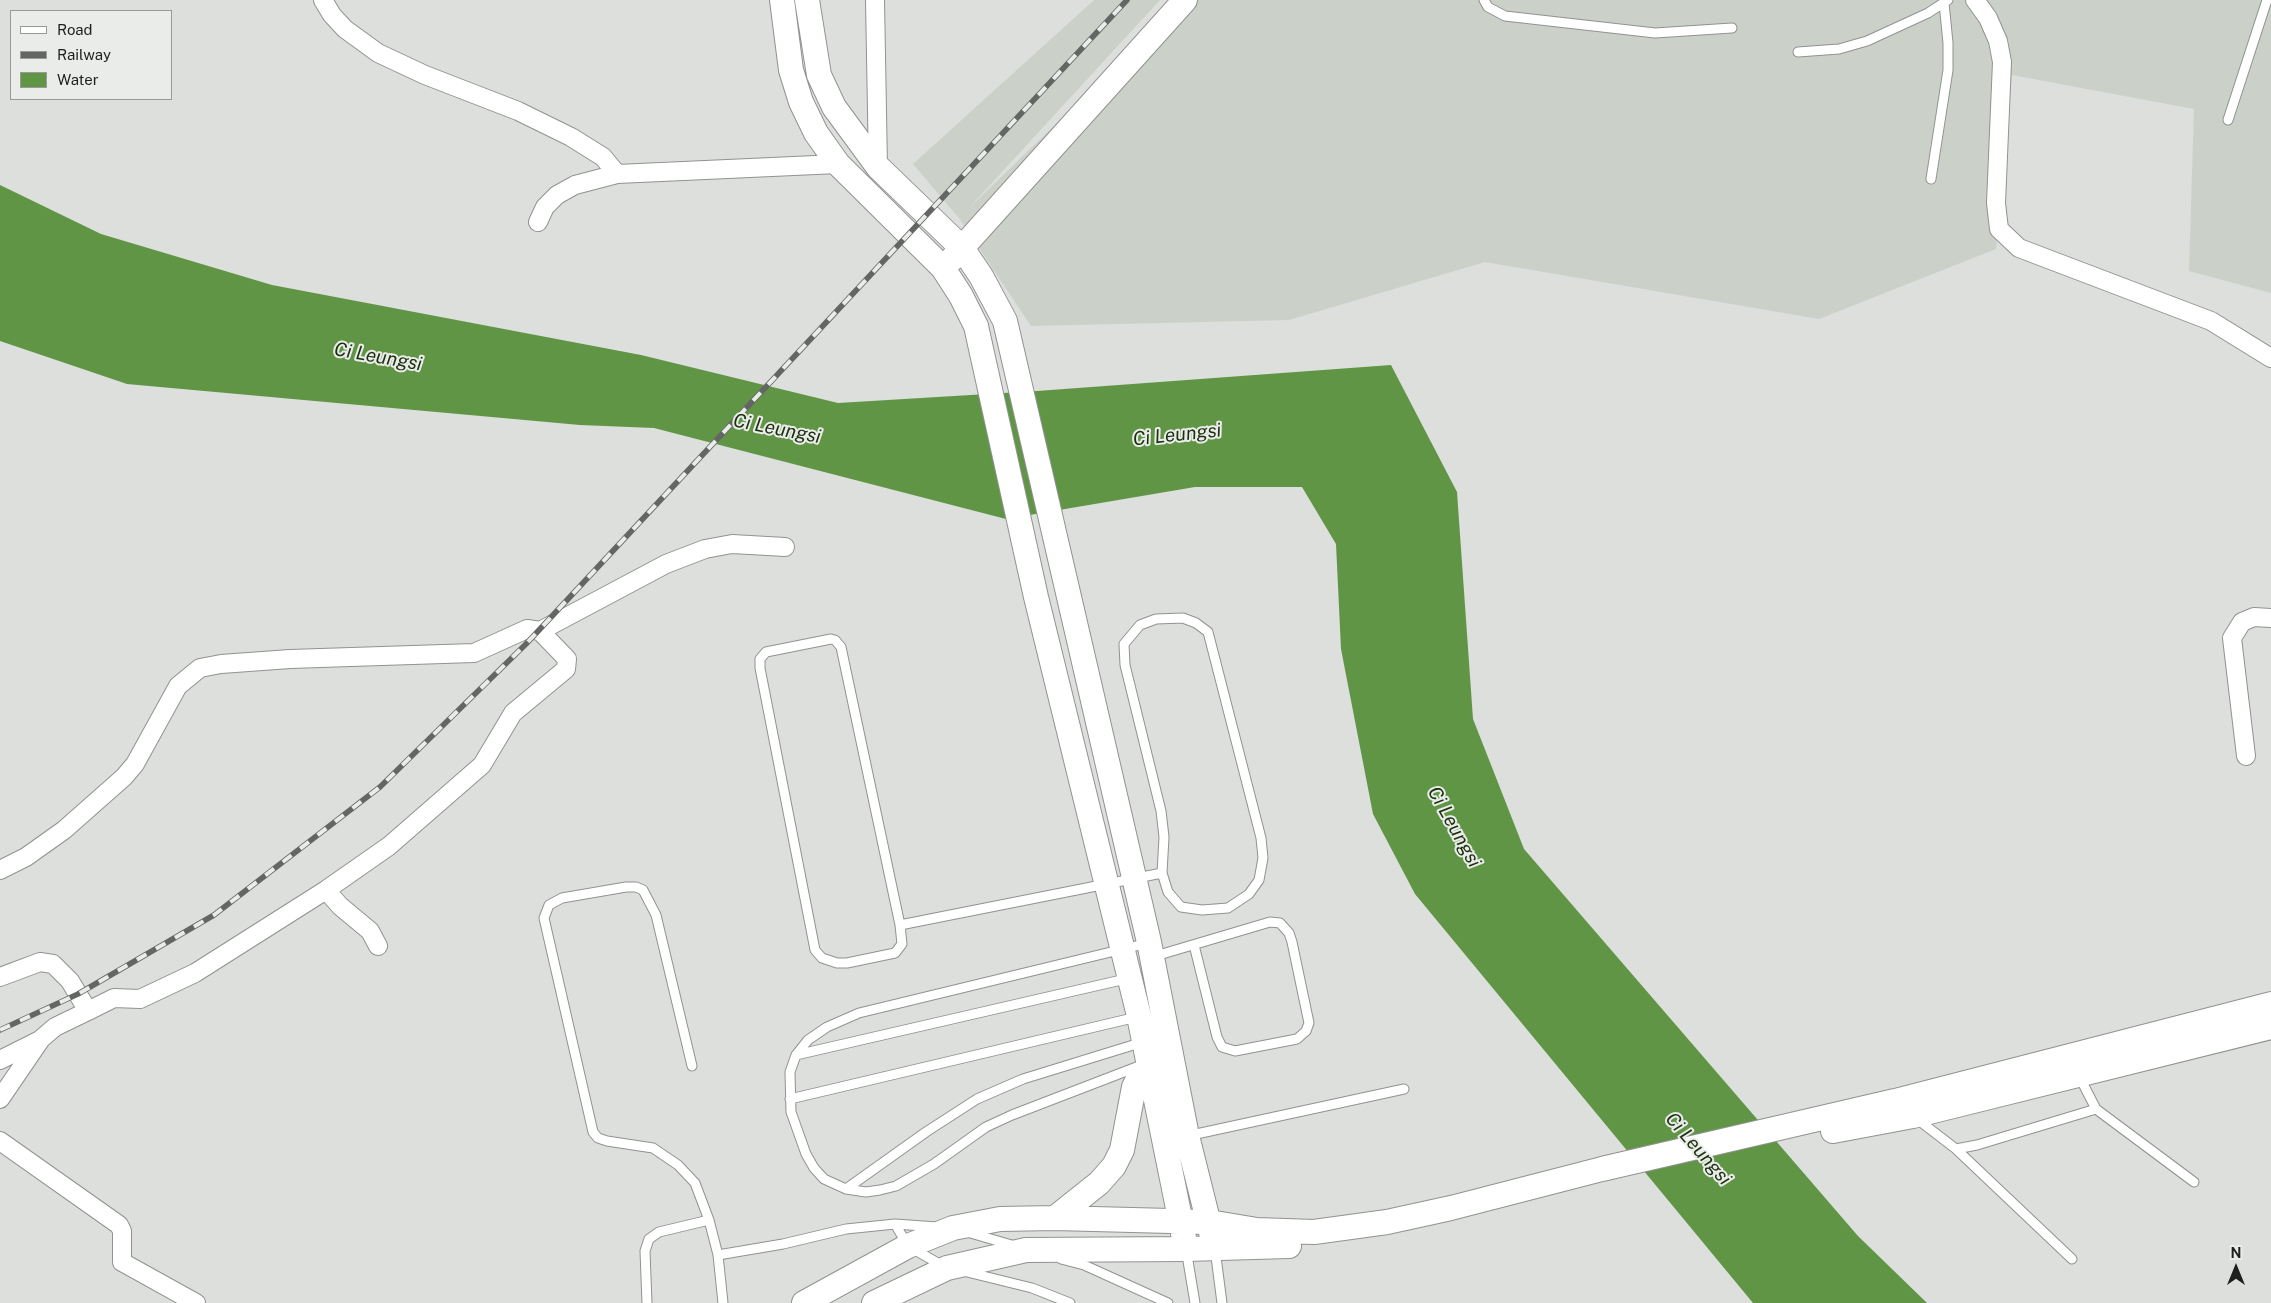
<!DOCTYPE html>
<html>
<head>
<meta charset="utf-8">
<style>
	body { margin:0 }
	#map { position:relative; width:2271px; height:1303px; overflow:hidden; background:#dcdfdb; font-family:"Public Sans",sans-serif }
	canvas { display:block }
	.legend { position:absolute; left:10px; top:10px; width:162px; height:90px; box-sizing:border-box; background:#eaece9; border:1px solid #989a98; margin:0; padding:6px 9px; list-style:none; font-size:15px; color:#1e1f1e }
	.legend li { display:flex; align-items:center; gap:10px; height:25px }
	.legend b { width:25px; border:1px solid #989a98 }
	.north { position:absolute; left:2211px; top:1243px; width:50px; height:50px; -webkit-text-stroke:4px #eaece9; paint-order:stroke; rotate:0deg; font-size:14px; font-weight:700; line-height:20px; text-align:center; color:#1e1f1e }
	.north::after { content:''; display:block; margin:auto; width:18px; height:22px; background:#1e1f1e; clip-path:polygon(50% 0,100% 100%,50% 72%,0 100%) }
</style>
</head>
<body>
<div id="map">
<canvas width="2271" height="1303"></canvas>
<ul class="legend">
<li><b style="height:6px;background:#fff"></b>Road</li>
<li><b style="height:6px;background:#646664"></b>Railway</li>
<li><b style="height:14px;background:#609546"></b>Water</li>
</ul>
<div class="north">N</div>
</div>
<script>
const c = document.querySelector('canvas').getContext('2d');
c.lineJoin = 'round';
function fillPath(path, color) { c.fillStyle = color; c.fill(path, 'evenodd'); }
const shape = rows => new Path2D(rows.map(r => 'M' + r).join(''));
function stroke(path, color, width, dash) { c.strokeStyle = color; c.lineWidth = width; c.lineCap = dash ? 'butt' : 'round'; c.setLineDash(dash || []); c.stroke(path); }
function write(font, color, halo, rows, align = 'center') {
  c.font = font + ' "Public Sans",sans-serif'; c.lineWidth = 4; c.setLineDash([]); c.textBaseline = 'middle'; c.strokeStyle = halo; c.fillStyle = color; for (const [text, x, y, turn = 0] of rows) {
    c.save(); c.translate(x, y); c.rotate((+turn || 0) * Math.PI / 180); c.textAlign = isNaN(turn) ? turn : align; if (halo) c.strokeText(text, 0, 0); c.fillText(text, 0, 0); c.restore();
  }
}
fillPath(shape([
	[1094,0,1160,0,968,209,1184,0,2271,0,2271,293,2189,271,2194,109,2012,75,1996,249,1819,319,1485,262,1289,320,1031,326,959,218,913,164]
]), '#cbd1c9');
fillPath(shape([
	[0,185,101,234,272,285,641,355,838,403,1037,391,1391,365,1457,492,1473,719,1524,849,1858,1236,1927,1303,1753,1303,1415,894,1373,814,1341,649,1336,544,1302,487,1195,487,1006,519,654,428,580,425,127,384,0,341]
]), '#609546');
const lane = shape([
	[1484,0,1488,7,1505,16,1655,33,1732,28],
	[1798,52,1839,49,1867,41,1928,13,1948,0],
	[2228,120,2267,0],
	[1931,179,1948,70,1948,43,1944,3],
	[1183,618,1196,623,1208,632,1261,838,1263,858,1259,880,1249,894,1228,908,1202,910,1181,907,1168,892,1162,873,1164,837,1161,811,1125,665,1124,644,1140,625,1156,619,1183,618],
	[900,925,902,944,895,953,847,963,837,963,822,958,815,950,760,668,760,659,766,652,831,639,835,640,841,647,900,925,1162,873],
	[1152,957,1270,922,1280,923,1289,933,1292,942,1309,1023,1306,1031,1297,1039,1235,1051,1222,1047,1217,1037,1194,945],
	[796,1055,1130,978],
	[1142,1065,1012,1115,986,1127,934,1164,896,1186,880,1190,866,1192,846,1189,824,1179,814,1168,806,1154,791,1112,790,1072,796,1055,808,1040,827,1027,859,1013,1148,943],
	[692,1066,656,915,643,890,636,887,626,887,562,898,549,905,544,918,593,1132,598,1138,607,1141,653,1148,678,1165,695,1183,709,1220,718,1255,723,1303],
	[790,1099,1137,1017],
	[2096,1109,2194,1182],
	[1917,1119,1956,1149,1977,1145,2096,1109,2079,1076],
	[1187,1136,1404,1089],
	[1956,1149,2072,1259],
	[846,1189,926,1132,977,1099,1023,1079,1143,1042],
	[895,1224,908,1246,943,1266],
	[967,1232,1015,1246],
	[1186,1249,1195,1303],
	[1215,1249,1222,1303],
	[718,1255,783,1244,846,1229,895,1224,937,1227],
	[1061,1259,1084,1265,1168,1303],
	[963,1271,1032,1288,1070,1303],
	[647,1303,645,1251,649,1239,659,1232,709,1220]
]);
const street = shape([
	[323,0,332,15,345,29,378,53,425,75,518,111,571,137,603,157,617,174],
	[875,0,878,167],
	[1975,0,1988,18,1998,41,2002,62,1996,203,1999,229,2019,248,2211,321,2271,358],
	[538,222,545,207,557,195,575,185,617,174,838,164],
	[2246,756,2232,638,2242,622,2254,617,2271,618],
	[0,870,26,857,64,830,124,777,135,764,178,686,200,668,221,664,290,659,474,653,527,629,540,631],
	[326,890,340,906,370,931,378,946],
	[0,977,40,962,53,964,70,981,88,1011,55,1027,41,1039,0,1099],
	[88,1011,114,998,140,999,195,973,326,890,389,846,482,765,513,713,566,669,567,659,540,631,666,564,705,549,732,544,785,547],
	[0,1060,40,1040],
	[0,1141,119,1225,122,1231,122,1262,196,1303]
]);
const secondary = shape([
	[782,0,791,70,801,102,816,133,838,164,943,268,961,296,976,326,1036,597,1139,1016,1184,1238],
	[807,0,819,75,834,107,878,167,962,248,981,276,1005,321,1149,942,1187,1136,1212,1236],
	[952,259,1185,0],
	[1833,1131,1913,1116,2271,1027],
	[1055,1218,1099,1183,1114,1166,1122,1150,1134,1087,1137,1081,1149,1067],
	[804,1303,908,1246,953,1228,1000,1219,1055,1218,1209,1222,1257,1230,1314,1232,1387,1222,1451,1208,1602,1169,1895,1101,2271,1004],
	[874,1303,947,1268,1026,1250,1186,1249,1289,1246]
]);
stroke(lane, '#90938f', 11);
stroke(street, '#90938f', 20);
stroke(secondary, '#90938f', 26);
stroke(lane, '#fff', 9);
stroke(street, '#fff', 18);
stroke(secondary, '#fff', 24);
const rail = shape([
	[0,1030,78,994,214,915,380,787,526,644,1127,0]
]);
stroke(rail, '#646664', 5.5);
stroke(rail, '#eaece9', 4, [11]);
write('italic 19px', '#1a300e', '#eaece9', [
	["Ci Leungsi",378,357,10],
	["Ci Leungsi",777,429,11],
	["Ci Leungsi",1177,435,-6],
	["Ci Leungsi",1454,827,61],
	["Ci Leungsi",1698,1149,49]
]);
</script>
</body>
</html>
